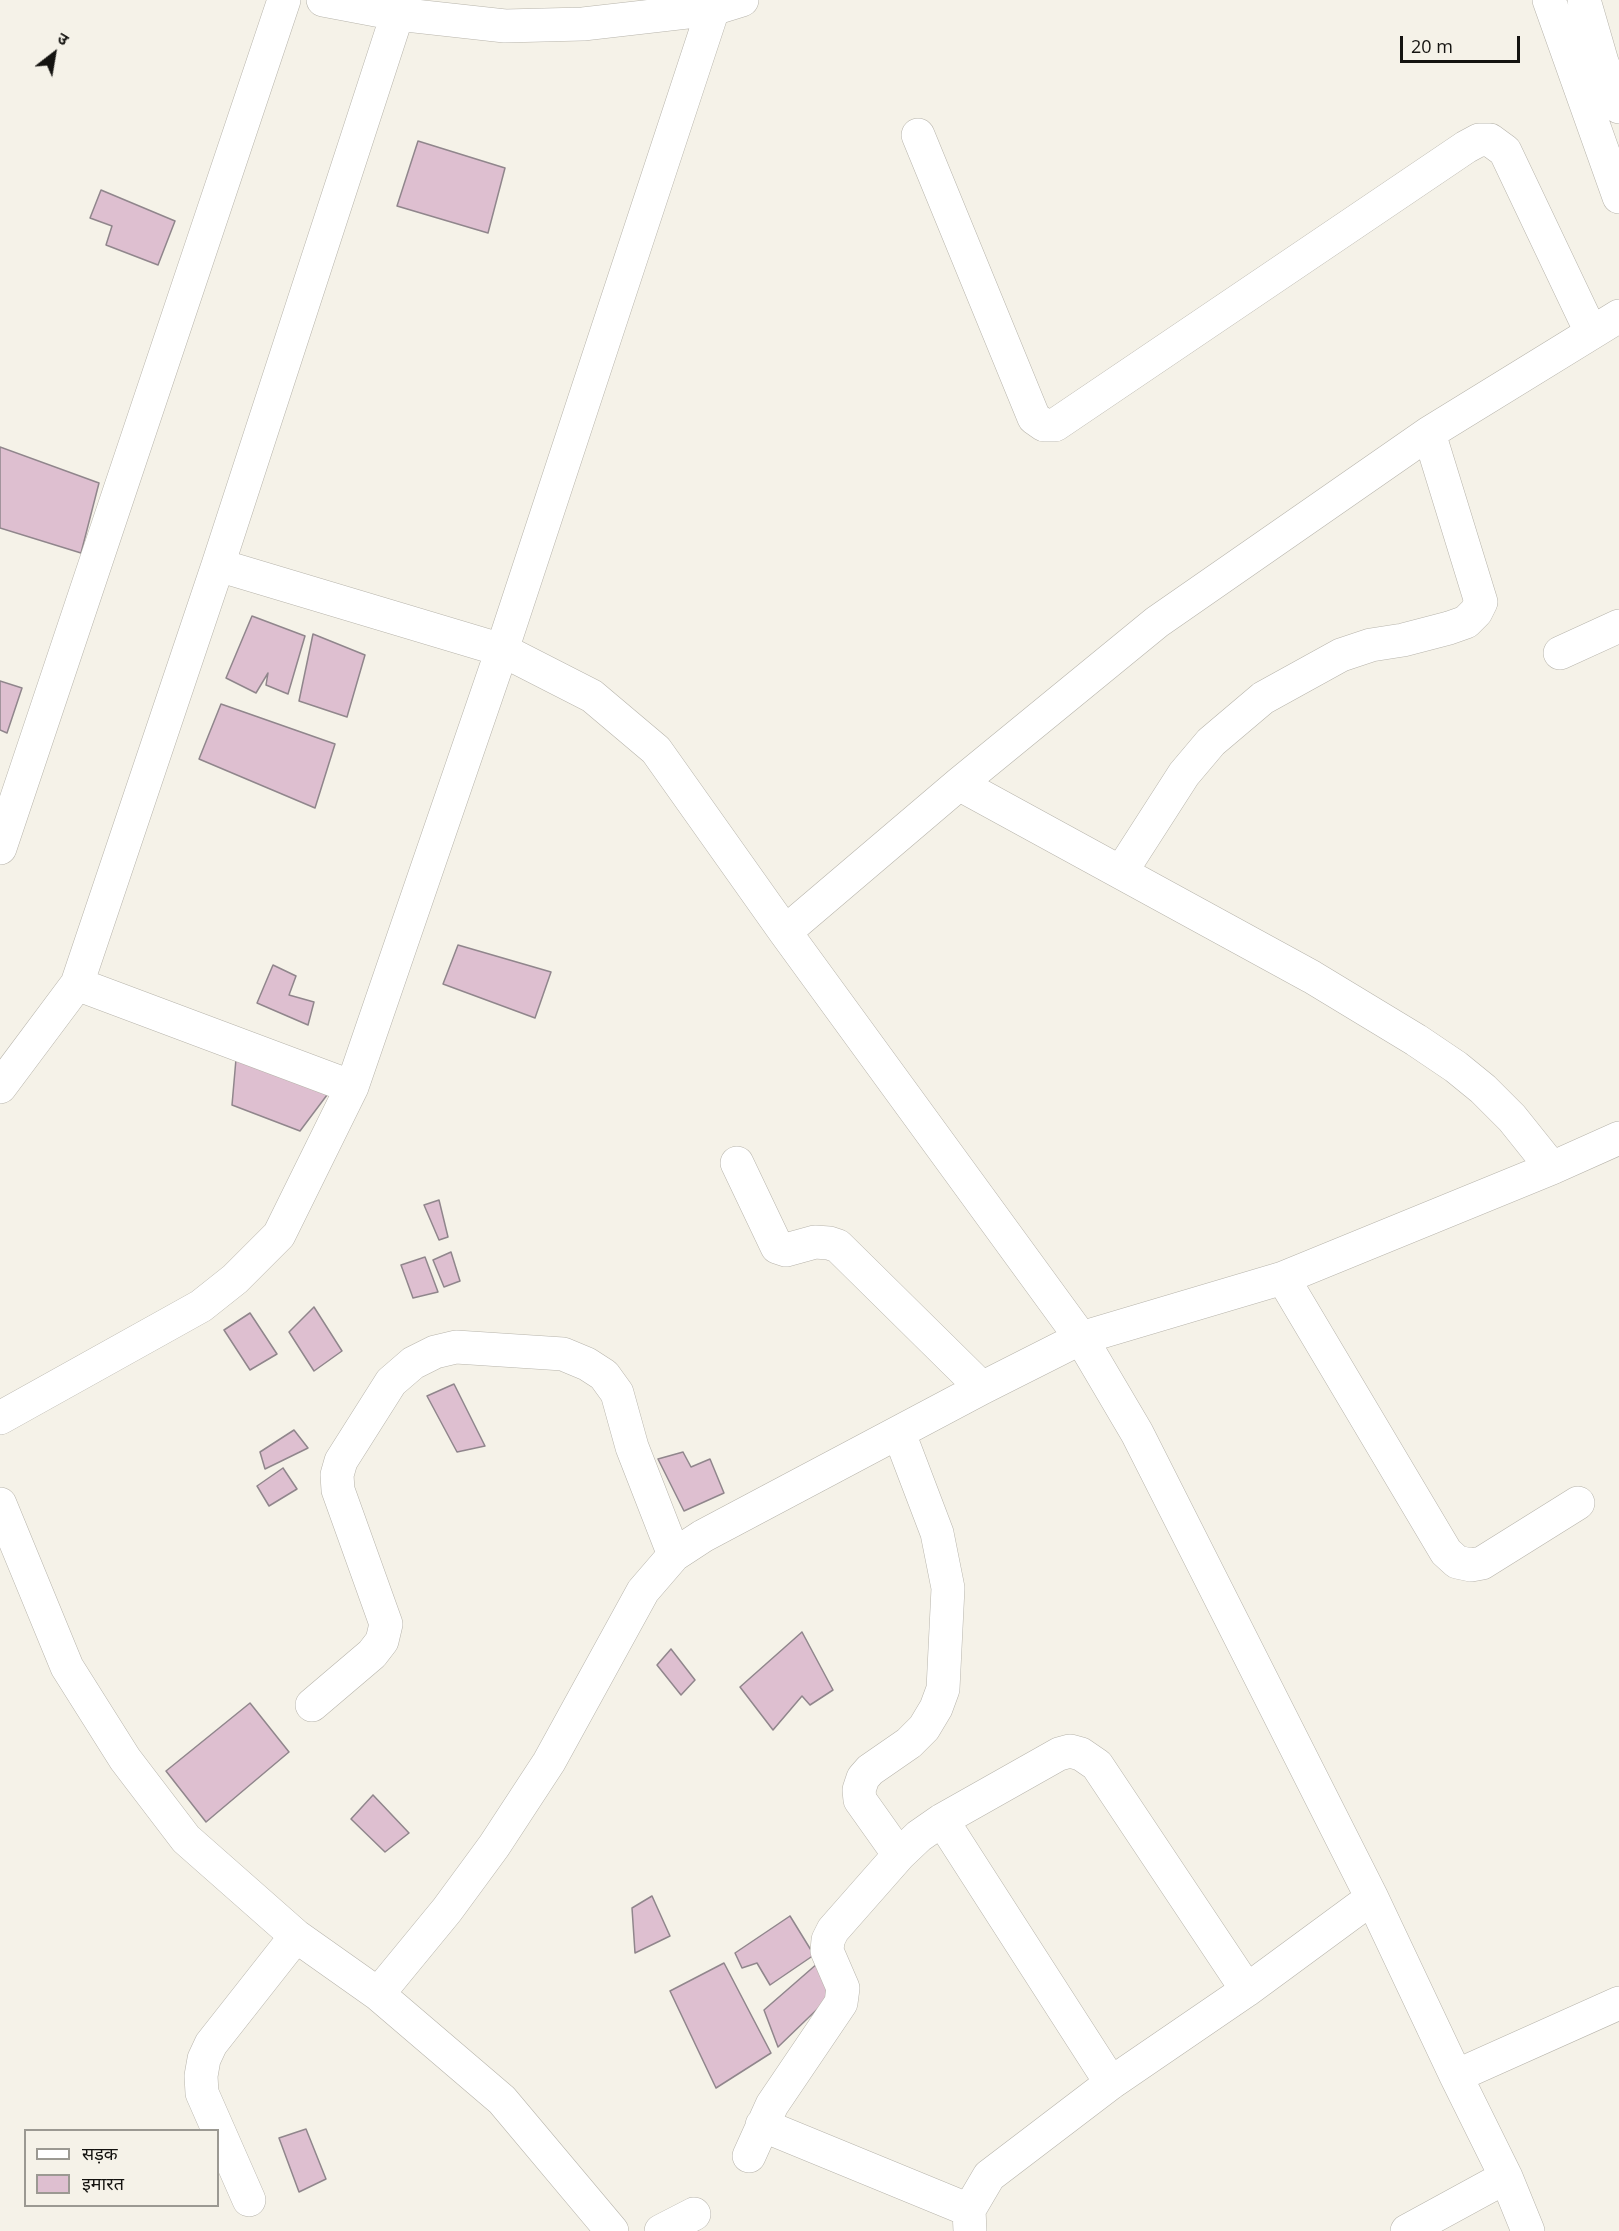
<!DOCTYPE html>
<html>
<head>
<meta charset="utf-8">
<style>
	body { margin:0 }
	#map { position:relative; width:1619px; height:2231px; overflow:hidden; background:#f5f2e8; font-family:"Open Sans","Noto Sans Devanagari",sans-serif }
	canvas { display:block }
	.legend { position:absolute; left:24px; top:2129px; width:195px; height:78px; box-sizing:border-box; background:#f5f2e8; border:2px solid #9b9992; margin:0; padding:8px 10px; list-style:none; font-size:18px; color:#141310 }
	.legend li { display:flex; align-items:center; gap:12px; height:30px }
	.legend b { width:30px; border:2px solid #9b9992 }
	.north { position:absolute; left:24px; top:24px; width:60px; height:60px; -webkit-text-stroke:4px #f5f2e8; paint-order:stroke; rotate:31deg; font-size:16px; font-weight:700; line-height:24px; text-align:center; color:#141310 }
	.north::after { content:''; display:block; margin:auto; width:21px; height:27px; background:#141310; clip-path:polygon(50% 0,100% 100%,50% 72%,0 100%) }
	.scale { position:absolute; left:1400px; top:36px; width:120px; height:27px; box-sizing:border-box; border:3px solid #141310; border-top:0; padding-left:8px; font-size:18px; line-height:21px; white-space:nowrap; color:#141310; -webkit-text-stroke:4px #f5f2e8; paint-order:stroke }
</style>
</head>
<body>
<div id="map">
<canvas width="1619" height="2231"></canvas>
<ul class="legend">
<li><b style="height:8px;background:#fff"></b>सड़क</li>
<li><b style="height:16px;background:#debfd0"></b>इमारत</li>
</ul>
<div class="north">उ</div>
<div class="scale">20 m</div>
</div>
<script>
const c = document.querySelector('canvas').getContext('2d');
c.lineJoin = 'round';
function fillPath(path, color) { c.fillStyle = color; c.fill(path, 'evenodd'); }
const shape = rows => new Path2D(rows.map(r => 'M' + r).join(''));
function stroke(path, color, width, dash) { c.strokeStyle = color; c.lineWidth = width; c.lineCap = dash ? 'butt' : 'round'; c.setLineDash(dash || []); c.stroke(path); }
const building = shape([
	[418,141,505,168,488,233,397,206,418,141],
	[101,190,175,221,158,265,106,245,112,226,90,218,101,190],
	[0,447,99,483,81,553,0,528,0,447],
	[252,616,305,636,288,694,266,685,268,673,256,693,226,678,252,616],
	[313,634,365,655,347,717,299,701,313,634],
	[0,681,22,688,7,733,0,730,0,681],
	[221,704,335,744,315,808,199,759,221,704],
	[458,945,551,972,535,1018,443,984,458,945],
	[273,965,296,976,289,995,314,1002,308,1025,257,1003,273,965],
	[236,1059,330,1091,300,1131,232,1105,236,1059],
	[439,1200,448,1237,439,1240,424,1205,439,1200],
	[451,1252,460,1281,444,1287,433,1260,451,1252],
	[425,1257,438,1292,413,1298,401,1265,425,1257],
	[314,1307,342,1351,314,1371,289,1332,314,1307],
	[250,1313,277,1354,250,1370,224,1330,250,1313],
	[454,1384,485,1446,457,1452,427,1396,454,1384],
	[294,1430,308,1448,265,1469,260,1452,294,1430],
	[683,1452,691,1467,710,1459,724,1493,684,1511,658,1459,683,1452],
	[283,1468,297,1489,269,1506,257,1486,283,1468],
	[802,1632,833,1690,810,1705,802,1696,773,1730,740,1687,802,1632],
	[671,1649,695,1680,681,1695,657,1665,671,1649],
	[250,1703,289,1752,206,1822,166,1771,250,1703],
	[373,1795,409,1833,385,1852,351,1819,373,1795],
	[652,1896,670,1936,635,1953,632,1908,652,1896],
	[790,1916,814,1955,770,1985,757,1963,742,1968,735,1953,790,1916],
	[724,1963,771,2053,716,2088,670,1991,724,1963],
	[818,1963,835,1992,778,2047,764,2010,818,1963],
	[306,2129,326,2179,299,2192,279,2138,306,2129]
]);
fillPath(building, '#debfd0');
stroke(building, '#90868c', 1.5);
const minor = shape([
	[323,0,397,14,505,26,583,24,713,9,742,0],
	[1549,0,1619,197],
	[1584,0,1602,62,1619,107],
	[918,135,1034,418,1044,425,1055,425,1466,147,1479,140,1490,140,1505,151,1591,332],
	[218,565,502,650,592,696,656,750,785,932,1081,1338,1137,1433,1372,1898,1456,2076,1506,2177,1528,2231],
	[1560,653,1619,626],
	[959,784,1312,977,1416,1040,1456,1067,1483,1089,1512,1118,1552,1168],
	[0,848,284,0],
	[1121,872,1184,774,1211,742,1263,698,1341,655,1371,645,1403,640,1449,628,1466,622,1476,612,1481,602,1429,433],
	[785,932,959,784,1157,622,1429,433,1619,316],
	[77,984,352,1087],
	[0,1087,77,984,218,565,402,0],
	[737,1163,777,1247,786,1250,815,1242,829,1243,838,1246,982,1388],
	[1283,1278,1446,1552,1457,1562,1471,1565,1482,1563,1578,1503],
	[0,1418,201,1306,235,1279,279,1235,352,1087,502,650,716,0],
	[899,1433,937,1533,948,1588,943,1689,936,1708,924,1728,909,1743,870,1770,863,1778,859,1790,860,1800,899,1855],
	[0,1504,67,1667,125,1759,186,1839,296,1936,378,1994,502,2100,612,2231],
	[312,1705,372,1654,382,1641,386,1624,338,1490,337,1475,341,1461,391,1382,413,1363,435,1352,456,1347,563,1354,587,1364,604,1375,617,1393,632,1447,674,1555],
	[942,1820,1111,2083],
	[378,1994,447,1910,494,1846,549,1762,643,1591,674,1555,703,1536,982,1388,1081,1338,1283,1278,1552,1168,1619,1138],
	[1456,2076,1619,2003],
	[762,2125,969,2210],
	[749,2156,772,2105,841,2003,843,1988,827,1951,828,1940,833,1930,899,1855,919,1836,942,1820,1059,1754,1070,1751,1081,1754,1097,1765,1247,1990],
	[249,2200,202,2093,201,2076,204,2059,211,2044,296,1936],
	[661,2231,694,2214],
	[970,2231,969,2210,989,2176,1111,2083,1247,1990,1372,1898],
	[1407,2231,1506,2177]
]);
stroke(minor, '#b7b4ab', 34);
stroke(minor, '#fff', 33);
</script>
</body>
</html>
